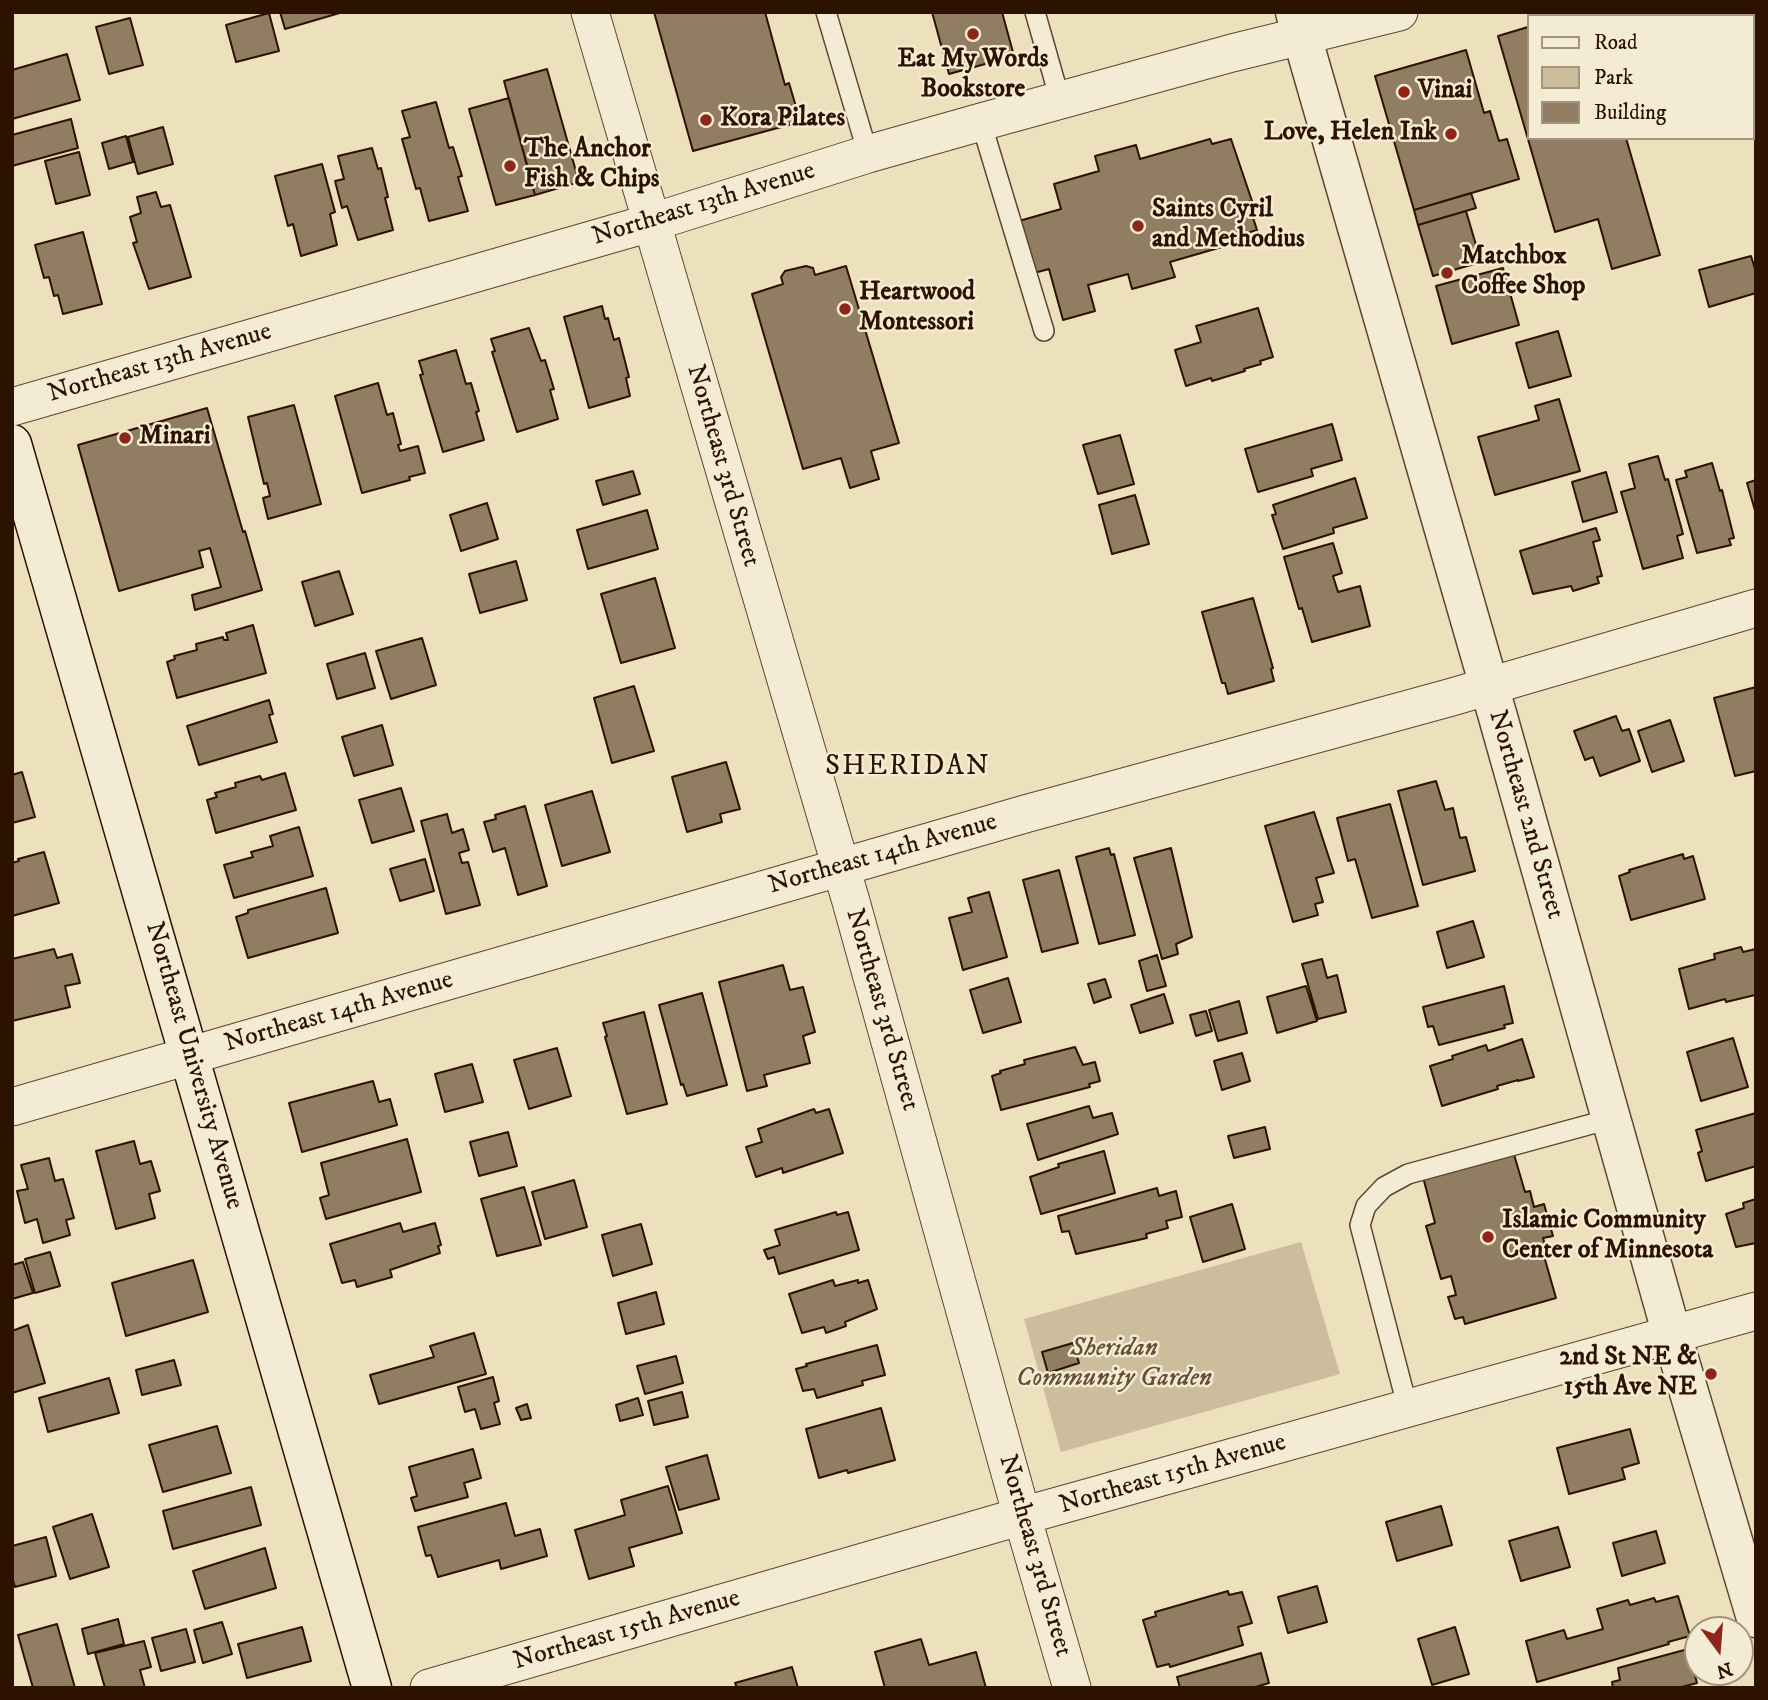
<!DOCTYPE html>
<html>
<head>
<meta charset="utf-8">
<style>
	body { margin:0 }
	#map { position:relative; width:1768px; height:1700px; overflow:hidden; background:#ede0bc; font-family:"IM FELL DW Pica",serif }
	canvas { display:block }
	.frame { position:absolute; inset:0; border:14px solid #2d1200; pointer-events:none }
	.legend { position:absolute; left:1527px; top:14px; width:228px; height:126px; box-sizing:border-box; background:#f3ebd3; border:2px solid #a4947f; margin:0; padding:9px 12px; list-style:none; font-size:21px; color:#2d1200 }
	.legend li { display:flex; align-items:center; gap:14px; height:35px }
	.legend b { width:35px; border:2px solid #a4947f }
	.north { position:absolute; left:1684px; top:1616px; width:70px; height:70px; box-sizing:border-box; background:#f3ebd3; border:2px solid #a4947f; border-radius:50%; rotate:164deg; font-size:19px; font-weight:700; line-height:28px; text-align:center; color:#2d1200 }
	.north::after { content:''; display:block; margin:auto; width:24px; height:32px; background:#8f2418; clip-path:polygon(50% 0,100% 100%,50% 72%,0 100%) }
</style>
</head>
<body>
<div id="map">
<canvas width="1768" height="1700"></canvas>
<div class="frame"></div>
<ul class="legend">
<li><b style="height:9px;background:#f3ebd3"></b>Road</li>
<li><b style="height:19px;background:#ccbd9c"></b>Park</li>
<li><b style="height:19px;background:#917d62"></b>Building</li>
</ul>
<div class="north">N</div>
</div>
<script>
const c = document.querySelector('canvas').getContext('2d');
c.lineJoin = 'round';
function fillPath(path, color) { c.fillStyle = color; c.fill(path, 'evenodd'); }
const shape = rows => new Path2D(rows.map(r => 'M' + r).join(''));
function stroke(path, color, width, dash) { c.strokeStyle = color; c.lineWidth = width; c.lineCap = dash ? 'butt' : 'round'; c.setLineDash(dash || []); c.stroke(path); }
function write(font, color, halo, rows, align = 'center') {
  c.font = font + ' "IM FELL DW Pica",serif'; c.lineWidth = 5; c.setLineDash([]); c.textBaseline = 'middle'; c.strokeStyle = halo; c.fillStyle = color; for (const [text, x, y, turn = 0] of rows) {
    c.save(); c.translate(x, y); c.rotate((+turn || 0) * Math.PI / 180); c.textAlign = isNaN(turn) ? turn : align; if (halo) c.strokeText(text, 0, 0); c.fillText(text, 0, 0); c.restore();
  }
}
fillPath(shape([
	[1301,1242,1340,1374,1061,1452,1024,1319]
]), '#ccbd9c');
const building = shape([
	[280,12,343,12,285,29,280,12],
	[654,12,765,12,785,85,789,83,799,117,796,123,693,151,654,12],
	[932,12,1002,12,1014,56,949,74,932,12],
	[1578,12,1589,12,1590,16,1566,16,1578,12],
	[269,13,279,51,236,62,226,25,269,13],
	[130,18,143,65,109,74,96,27,130,18],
	[1528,27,1528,138,1626,138,1660,255,1612,269,1598,219,1555,232,1498,36,1528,27],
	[1756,39,1756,94,1752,82,1752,40,1756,39],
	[1466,50,1484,113,1490,111,1499,141,1507,139,1519,179,1414,210,1375,76,1466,50],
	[67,54,80,100,12,119,12,70,67,54],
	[547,69,579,182,535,195,504,81,547,69],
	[509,98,535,195,496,205,469,109,509,98],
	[436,102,449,148,453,147,462,176,458,177,468,211,429,221,420,188,416,189,402,139,410,137,402,111,436,102],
	[71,119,78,148,12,166,12,135,71,119],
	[163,127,173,164,138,174,128,137,163,127],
	[126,136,133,162,109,169,102,143,126,136],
	[1210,139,1212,144,1231,139,1252,201,1248,202,1257,230,1238,236,1239,242,1170,262,1175,277,1132,289,1128,274,1088,285,1095,311,1063,320,1049,269,1034,273,1019,221,1061,209,1054,184,1099,171,1095,156,1136,145,1140,159,1210,139],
	[372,148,378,169,381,168,388,197,385,198,393,230,358,240,347,206,342,208,335,181,344,179,338,156,372,148],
	[79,152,90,195,56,204,45,161,79,152],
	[322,164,335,212,330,214,337,245,301,256,293,224,288,226,275,176,322,164],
	[156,192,161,207,170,205,191,277,149,289,133,243,137,242,130,217,141,213,137,197,156,192],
	[1471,193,1476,208,1418,225,1414,210,1471,193],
	[1466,211,1481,262,1433,276,1418,225,1466,211],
	[83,232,102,304,63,314,58,295,54,296,49,277,44,278,35,245,83,232],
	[1751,256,1756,272,1756,293,1709,307,1699,270,1751,256],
	[806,266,813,268,815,275,846,266,899,443,871,451,879,479,850,488,841,458,803,469,752,294,783,284,781,277,785,271,806,266],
	[1503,268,1519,325,1452,344,1436,286,1503,268],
	[602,306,605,319,608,318,614,340,619,338,629,377,626,378,630,396,589,408,564,317,602,306],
	[1258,308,1273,357,1260,361,1261,364,1244,369,1245,371,1212,381,1211,378,1186,386,1175,350,1201,342,1196,326,1258,308],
	[529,328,541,361,545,360,554,389,550,390,558,419,517,432,492,352,495,351,491,339,529,328],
	[1558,331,1571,376,1529,388,1516,343,1558,331],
	[456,350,466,384,471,383,479,411,476,412,484,440,443,452,420,375,423,374,419,361,456,350],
	[378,383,387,415,393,413,401,444,398,445,400,451,418,446,425,473,409,477,410,480,362,493,335,396,378,383],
	[1559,399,1580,471,1495,495,1478,437,1539,420,1535,406,1559,399],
	[294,405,321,504,268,519,263,498,270,496,267,483,264,484,248,417,294,405],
	[207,408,243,532,245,531,262,590,195,610,192,595,221,587,210,548,199,551,203,567,119,591,78,445,207,408],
	[1332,424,1342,460,1311,469,1313,476,1258,492,1245,449,1332,424],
	[1120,435,1134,484,1098,494,1083,445,1120,435],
	[1658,456,1665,480,1668,479,1683,534,1677,536,1683,558,1643,569,1621,492,1635,488,1629,464,1658,456],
	[1712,463,1720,491,1722,490,1734,538,1729,539,1731,545,1697,553,1676,480,1687,477,1685,471,1712,463],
	[633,471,640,494,603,505,596,481,633,471],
	[1606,472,1617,512,1583,522,1572,482,1606,472],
	[1355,478,1367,518,1333,528,1334,533,1283,549,1272,515,1276,514,1273,505,1355,478],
	[1756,480,1756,514,1747,483,1756,480],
	[1135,495,1149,544,1112,554,1099,505,1135,495],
	[487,503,498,539,461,551,450,515,487,503],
	[647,510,658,549,588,569,577,530,647,510],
	[1596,528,1600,540,1593,542,1602,576,1597,577,1599,583,1573,591,1571,586,1533,594,1520,551,1596,528],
	[1333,543,1342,573,1333,576,1338,592,1360,586,1370,626,1312,642,1302,608,1299,609,1284,557,1333,543],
	[516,561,527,600,480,613,469,574,516,561],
	[339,571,353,614,315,626,302,582,339,571],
	[655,578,675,648,621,663,601,594,655,578],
	[1253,598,1273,668,1271,669,1274,681,1228,694,1225,683,1222,683,1202,612,1253,598],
	[253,625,266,673,177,698,167,662,175,659,174,656,197,650,196,644,223,637,224,640,228,640,226,633,253,625],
	[422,638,436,685,391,699,376,651,422,638],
	[365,653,375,688,337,699,327,664,365,653],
	[634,686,654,751,612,763,594,698,634,686],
	[1756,687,1756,771,1735,776,1714,698,1756,687],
	[269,700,273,714,269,715,277,742,199,765,187,726,269,700],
	[1616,716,1622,731,1629,729,1640,761,1600,776,1593,757,1585,760,1574,731,1616,716],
	[1670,720,1684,761,1652,772,1638,731,1670,720],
	[382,725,393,765,354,776,342,737,382,725],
	[726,762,740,809,720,814,722,822,687,832,672,777,726,762],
	[22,772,35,817,12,823,12,775,22,772],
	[285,773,296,810,216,833,207,800,217,797,215,793,236,787,235,783,260,776,262,780,285,773],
	[1436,781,1445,810,1453,808,1460,838,1466,837,1475,871,1423,885,1398,791,1436,781],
	[401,788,414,831,372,843,359,800,401,788],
	[592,791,610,852,562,866,545,805,592,791],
	[1390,804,1418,906,1372,918,1355,859,1348,861,1337,818,1390,804],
	[525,806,547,886,518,895,505,848,493,852,484,822,496,819,495,815,525,806],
	[1314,812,1334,873,1316,878,1323,902,1315,904,1318,915,1293,922,1265,826,1314,812],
	[447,814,452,833,463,829,469,850,459,853,462,863,468,862,480,905,446,914,421,821,447,814],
	[299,827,313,876,234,898,224,865,253,857,251,852,273,846,270,836,299,827],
	[1109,848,1111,855,1114,854,1135,935,1099,944,1076,857,1109,848],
	[1171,848,1192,937,1176,944,1178,954,1162,959,1134,858,1171,848],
	[44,852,59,903,12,916,12,863,19,861,18,859,44,852],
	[1683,854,1684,859,1693,856,1705,899,1631,920,1619,876,1630,872,1629,870,1683,854],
	[425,859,434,891,400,901,390,869,425,859],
	[1059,870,1078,943,1042,952,1023,880,1059,870],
	[326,888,338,933,248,958,236,917,248,913,248,910,326,888],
	[989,892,1007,957,963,970,949,918,972,912,968,898,989,892],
	[1473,921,1484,957,1447,968,1437,932,1473,921],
	[1741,947,1743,952,1756,949,1755,995,1726,1002,1725,999,1689,1009,1679,969,1715,959,1714,954,1741,947],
	[54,949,57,958,72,954,80,983,65,986,70,1007,12,1021,12,959,54,949],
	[1157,955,1166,986,1147,991,1139,961,1157,955],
	[1322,959,1327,978,1337,975,1346,1012,1318,1019,1302,964,1322,959],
	[783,965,790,990,803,987,815,1032,803,1036,810,1063,764,1075,767,1086,747,1091,719,982,783,965],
	[1008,978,1021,1022,983,1033,970,990,1008,978],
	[1105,979,1111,997,1094,1003,1088,984,1105,979],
	[1306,986,1317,1021,1277,1033,1267,997,1306,986],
	[1504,986,1513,1023,1504,1025,1505,1028,1439,1045,1433,1026,1428,1027,1423,1007,1504,986],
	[702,993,727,1085,687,1096,683,1084,681,1085,659,1005,702,993],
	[1164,994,1173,1023,1140,1033,1131,1005,1164,994],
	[1239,1001,1247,1033,1218,1041,1209,1010,1239,1001],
	[1206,1011,1212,1031,1196,1036,1190,1015,1206,1011],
	[644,1012,667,1104,627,1114,605,1037,607,1036,603,1023,644,1012],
	[1733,1038,1748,1087,1701,1101,1687,1052,1733,1038],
	[1522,1039,1534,1077,1518,1081,1518,1080,1497,1086,1498,1089,1442,1106,1430,1066,1453,1059,1452,1056,1486,1045,1488,1051,1522,1039],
	[1075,1047,1083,1065,1095,1062,1100,1081,1089,1084,1090,1087,1001,1110,992,1076,1001,1073,1000,1071,1025,1064,1024,1060,1075,1047],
	[557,1048,571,1096,529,1109,514,1060,557,1048],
	[1242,1053,1250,1081,1222,1090,1214,1061,1242,1053],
	[472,1064,483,1102,445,1112,435,1074,472,1064],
	[373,1081,379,1102,390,1099,397,1125,302,1152,289,1103,373,1081],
	[1089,1106,1093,1118,1112,1113,1118,1134,1038,1160,1027,1124,1089,1106],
	[814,1109,816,1113,829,1109,843,1153,783,1173,782,1168,756,1177,746,1147,762,1142,758,1129,814,1109],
	[1756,1113,1756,1166,1706,1181,1698,1153,1702,1151,1696,1130,1756,1113],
	[1265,1127,1270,1149,1234,1158,1228,1136,1265,1127],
	[508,1132,517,1166,479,1176,470,1142,508,1132],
	[407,1139,421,1192,326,1219,320,1198,329,1195,321,1163,407,1139],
	[134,1141,140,1164,151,1161,160,1191,149,1194,155,1218,116,1229,96,1151,134,1141],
	[1104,1151,1115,1193,1041,1214,1030,1177,1059,1167,1058,1164,1104,1151],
	[1513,1151,1525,1192,1530,1191,1534,1207,1544,1204,1553,1236,1543,1238,1548,1255,1544,1256,1556,1298,1465,1324,1463,1317,1455,1319,1448,1297,1456,1295,1451,1276,1441,1279,1426,1226,1435,1223,1423,1177,1513,1151],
	[49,1158,55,1181,63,1179,74,1218,66,1220,70,1235,43,1243,37,1219,25,1223,17,1191,28,1189,21,1165,49,1158],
	[574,1180,587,1227,545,1239,532,1192,574,1180],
	[524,1187,541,1245,497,1256,481,1199,524,1187],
	[1157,1188,1159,1196,1176,1191,1182,1217,1166,1221,1168,1228,1146,1234,1147,1238,1076,1254,1069,1231,1062,1232,1058,1216,1157,1188],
	[1756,1199,1756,1243,1736,1247,1726,1214,1744,1208,1743,1203,1756,1199],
	[1232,1204,1245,1249,1203,1262,1190,1217,1232,1204],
	[836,1212,837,1215,848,1212,859,1250,779,1274,774,1257,768,1259,764,1250,780,1245,775,1230,836,1212],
	[400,1223,403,1232,435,1223,441,1245,438,1246,440,1253,390,1270,392,1277,357,1287,355,1280,342,1283,330,1244,400,1223],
	[641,1224,652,1264,613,1276,602,1235,641,1224],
	[50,1252,60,1286,35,1293,25,1259,50,1252],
	[193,1260,208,1312,126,1336,112,1283,193,1260],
	[23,1262,33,1293,12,1299,12,1265,23,1262],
	[833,1280,835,1286,858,1280,858,1283,868,1280,877,1309,845,1322,846,1326,826,1333,824,1327,802,1333,789,1294,833,1280],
	[656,1292,664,1324,626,1334,618,1303,656,1292],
	[28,1325,45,1383,12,1393,12,1331,28,1325],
	[474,1333,486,1374,379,1404,370,1375,434,1357,430,1346,474,1333],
	[1073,1343,1079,1363,1048,1373,1042,1352,1073,1343],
	[877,1345,885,1375,862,1381,863,1385,817,1398,814,1389,803,1391,796,1369,807,1366,806,1364,877,1345],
	[676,1356,683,1383,645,1394,637,1366,676,1356],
	[174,1360,181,1385,142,1395,136,1370,174,1360],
	[493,1377,499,1401,494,1403,500,1424,481,1429,475,1409,465,1412,458,1387,493,1377],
	[109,1378,119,1413,48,1432,39,1398,109,1378],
	[682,1392,688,1417,654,1425,648,1401,682,1392],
	[638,1398,643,1415,620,1421,616,1405,638,1398],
	[527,1404,531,1418,521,1420,516,1408,527,1404],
	[881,1408,895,1460,848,1473,847,1470,819,1478,806,1429,881,1408],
	[217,1426,231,1473,163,1492,149,1445,217,1426],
	[1630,1429,1639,1463,1622,1468,1625,1479,1569,1494,1557,1448,1630,1429],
	[473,1449,481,1478,464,1483,468,1497,415,1511,411,1498,417,1496,409,1467,473,1449],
	[707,1455,719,1499,679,1510,666,1467,707,1455],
	[668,1486,682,1533,629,1548,634,1566,589,1579,575,1530,625,1515,621,1500,668,1486],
	[251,1487,261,1525,173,1549,163,1511,251,1487],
	[506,1503,515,1536,540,1529,547,1556,501,1569,499,1560,438,1577,431,1555,426,1556,418,1527,506,1503],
	[1441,1506,1452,1545,1397,1561,1386,1522,1441,1506],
	[92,1514,109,1567,70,1579,53,1527,92,1514],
	[1558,1527,1570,1567,1521,1581,1509,1541,1558,1527],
	[1656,1531,1665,1563,1622,1576,1613,1543,1656,1531],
	[46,1537,56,1576,15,1587,12,1577,12,1546,46,1537],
	[265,1548,276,1588,205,1609,193,1571,265,1548],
	[1317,1586,1327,1622,1288,1633,1278,1597,1317,1586],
	[1228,1591,1229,1595,1242,1592,1252,1623,1238,1627,1243,1645,1170,1667,1169,1664,1157,1667,1143,1620,1156,1616,1155,1612,1228,1591],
	[1678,1596,1690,1636,1668,1642,1669,1644,1537,1682,1526,1641,1564,1630,1567,1639,1603,1629,1597,1609,1628,1600,1630,1605,1654,1598,1656,1602,1678,1596],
	[118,1619,124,1644,88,1654,82,1629,118,1619],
	[222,1622,232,1654,203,1663,194,1630,222,1622],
	[57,1624,75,1688,33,1688,18,1635,57,1624],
	[302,1627,311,1661,247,1678,238,1644,302,1627],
	[1455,1627,1469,1674,1432,1685,1418,1639,1455,1627],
	[186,1629,195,1662,161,1671,152,1638,186,1629],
	[921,1639,929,1665,976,1652,986,1688,885,1688,875,1652,921,1639],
	[144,1641,151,1667,140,1670,145,1688,105,1688,95,1653,144,1641],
	[1688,1649,1697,1683,1678,1688,1613,1688,1612,1682,1620,1680,1618,1668,1688,1649],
	[1261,1653,1269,1683,1252,1688,1180,1688,1177,1677,1261,1653],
	[792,1667,798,1688,737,1688,735,1683,792,1667]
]);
fillPath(building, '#917d62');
stroke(building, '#2d1200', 2);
const service = shape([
	[826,12,868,154],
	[1035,12,1060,100],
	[981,122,1044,331],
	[1408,1409,1360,1225,1366,1206,1384,1187,1408,1174,1610,1119]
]);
const minor = shape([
	[590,12,850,898,1022,1516,1072,1688],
	[12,407,650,223,868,154,981,122,1232,53,1399,12],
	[12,1107,1025,814,1452,697,1756,608],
	[429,1688,1022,1516,1756,1311]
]);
const tertiary = shape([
	[1295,12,1498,717,1672,1335,1756,1618]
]);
const secondary = shape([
	[12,444,372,1688]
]);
stroke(service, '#5d462f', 22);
stroke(minor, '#5d462f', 39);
stroke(tertiary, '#5d462f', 41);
stroke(secondary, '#2d1200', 41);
stroke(service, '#f3ebd3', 19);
stroke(minor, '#f3ebd3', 37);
stroke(tertiary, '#f3ebd3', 38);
stroke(secondary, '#f3ebd3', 38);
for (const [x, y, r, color] of [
	[973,34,7,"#8f2418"],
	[1404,92,7,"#8f2418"],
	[706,120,7,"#8f2418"],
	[1451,134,7,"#8f2418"],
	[510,166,7,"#8f2418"],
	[1138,226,7,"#8f2418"],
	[1447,273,7,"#8f2418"],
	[845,309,7,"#8f2418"],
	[125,438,7,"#8f2418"],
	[1488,1237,7,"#8f2418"],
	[1711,1374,7,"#8f2418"]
]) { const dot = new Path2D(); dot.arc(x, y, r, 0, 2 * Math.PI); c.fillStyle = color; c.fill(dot); stroke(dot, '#f3ebd3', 2.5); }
write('bold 26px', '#2d1200', '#f3ebd3', [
	["Eat My Words",973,61,"center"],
	["Bookstore",973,91,"center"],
	["Vinai",1418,92],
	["Kora Pilates",720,120],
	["Love, Helen Ink",1437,134,"right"],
	["The Anchor",524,151],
	["Fish & Chips",524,181],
	["Saints Cyril",1152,211],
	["and Methodius",1152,241],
	["Matchbox",1461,258],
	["Coffee Shop",1461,288],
	["Heartwood",859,294],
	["Montessori",859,324],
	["Minari",139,438],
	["Islamic Community",1502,1222],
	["Center of Minnesota",1502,1252],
	["2nd St NE &",1697,1359,"right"],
	["15th Ave NE",1697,1389,"right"]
], 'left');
write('26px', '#2d1200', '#f3ebd3', [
	["Northeast 13th Avenue",704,205,-17],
	["Northeast 13th Avenue",160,364,-16],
	["Northeast 3rd Street",722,466,74],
	["Northeast 2nd Street",1525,815,74],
	["Northeast 14th Avenue",883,855,-16],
	["Northeast 3rd Street",881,1010,74],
	["Northeast 14th Avenue",339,1013,-16],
	["Northeast University Avenue",193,1066,74],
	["Northeast 15th Avenue",1173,1475,-16],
	["Northeast 3rd Street",1034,1556,74],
	["Northeast 15th Avenue",627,1631,-16]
]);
write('italic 26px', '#654e37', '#f3ebd3', [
	["Sheridan",1114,1350],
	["Community Garden",1114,1380]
]);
c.letterSpacing = '2px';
write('28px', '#2d1200', '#f3ebd3', [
	["SHERIDAN",908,768]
]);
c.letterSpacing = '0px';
</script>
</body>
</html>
